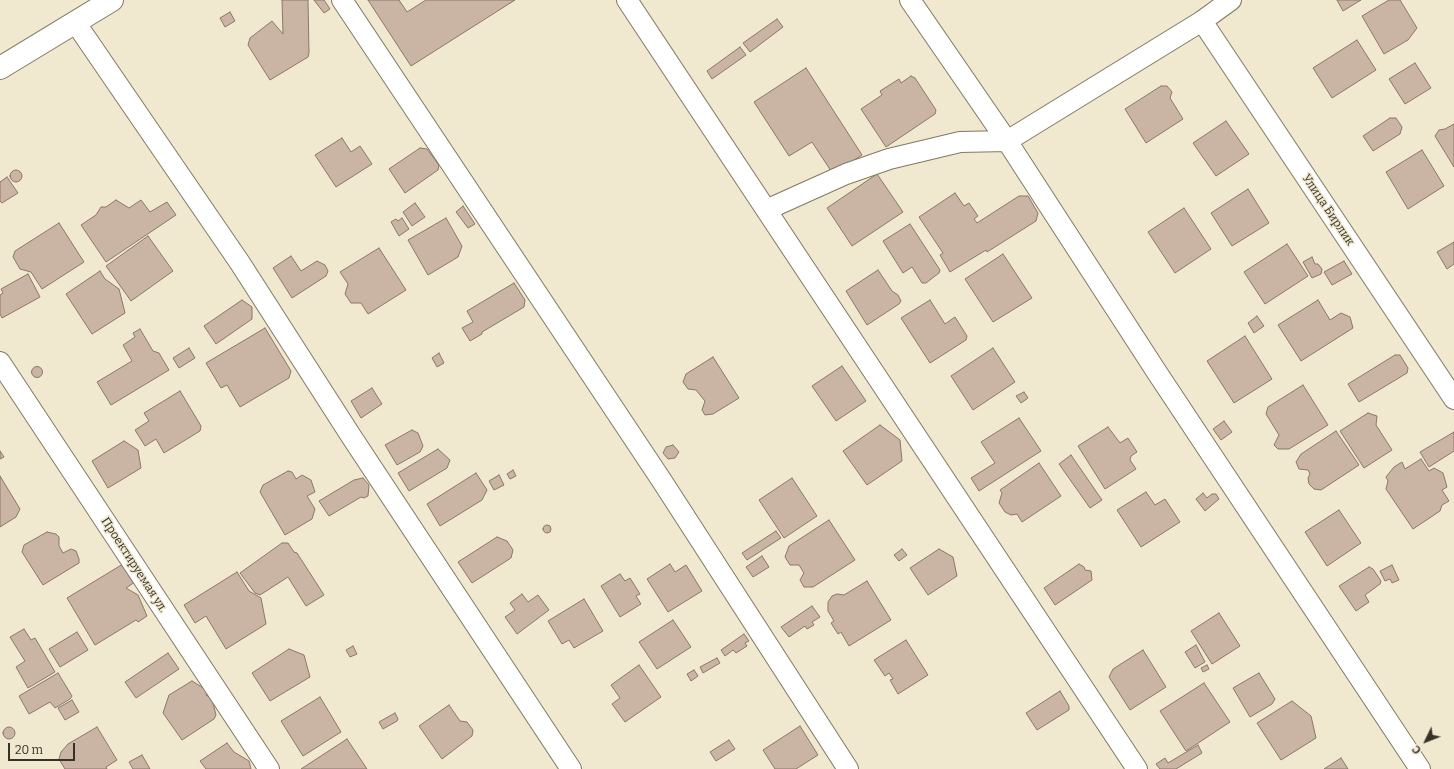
<!DOCTYPE html>
<html>
<head>
<meta charset="utf-8">
<style>
	body { margin:0 }
	#map { position:relative; width:1454px; height:769px; overflow:hidden; background:#f1e8d0; font-family:Bitter,serif }
	canvas { display:block }
	.north { position:absolute; left:1406px; top:721px; width:40px; height:40px; -webkit-text-stroke:3px #f1e8d0; paint-order:stroke; rotate:227deg; font-size:11px; font-weight:700; line-height:16px; text-align:center; color:#353228 }
	.north::after { content:''; display:block; margin:auto; width:14px; height:18px; background:#353228; clip-path:polygon(50% 0,100% 100%,50% 72%,0 100%) }
	.scale { position:absolute; left:8px; top:743px; width:67px; height:18px; box-sizing:border-box; border:2px solid #353228; border-top:0; padding-left:5px; font-size:12px; line-height:14px; white-space:nowrap; color:#353228; -webkit-text-stroke:3px #f1e8d0; paint-order:stroke }
</style>
</head>
<body>
<div id="map">
<canvas width="1454" height="769"></canvas>
<div class="north">С</div>
<div class="scale">20 m</div>
</div>
<script>
const c = document.querySelector('canvas').getContext('2d');
c.lineJoin = 'round';
function fillPath(path, color) { c.fillStyle = color; c.fill(path, 'evenodd'); }
const shape = rows => new Path2D(rows.map(r => 'M' + r).join(''));
function stroke(path, color, width, dash) { c.strokeStyle = color; c.lineWidth = width; c.lineCap = dash ? 'butt' : 'round'; c.setLineDash(dash || []); c.stroke(path); }
function write(font, color, halo, rows, align = 'center') {
  c.font = font + ' Bitter,serif'; c.lineWidth = 3; c.setLineDash([]); c.textBaseline = 'middle'; c.strokeStyle = halo; c.fillStyle = color; for (const [text, x, y, turn = 0] of rows) {
    c.save(); c.translate(x, y); c.rotate((+turn || 0) * Math.PI / 180); c.textAlign = isNaN(turn) ? turn : align; if (halo) c.strokeText(text, 0, 0); c.fillText(text, 0, 0); c.restore();
  }
}
const building = shape([
	[282,0,308,0,309,53,308,57,270,80,248,45,250,38,272,21,283,34,282,0],
	[314,0,324,0,330,9,324,13,314,0],
	[368,0,399,0,407,12,426,0,515,0,411,66,368,0],
	[1337,0,1361,0,1343,11,1337,0],
	[1389,0,1400,0,1417,28,1408,40,1384,54,1362,16,1389,0],
	[230,12,235,21,225,27,220,18,230,12],
	[777,19,783,27,750,52,743,43,777,19],
	[1357,40,1376,70,1332,98,1313,68,1357,40],
	[740,47,746,55,712,79,707,71,740,47],
	[1415,63,1431,88,1405,104,1389,79,1415,63],
	[806,68,862,155,833,174,812,142,789,156,754,102,806,68],
	[911,76,915,78,936,110,935,114,886,147,861,109,882,95,880,91,899,79,901,83,911,76],
	[1161,86,1167,86,1172,92,1170,98,1183,119,1146,143,1125,109,1161,86],
	[1390,118,1396,118,1402,127,1400,134,1373,151,1363,136,1390,118],
	[1226,121,1249,154,1216,176,1193,143,1226,121],
	[1454,124,1454,167,1435,136,1439,130,1445,129,1454,124],
	[342,138,351,152,360,146,372,164,336,187,315,155,342,138],
	[420,148,427,149,439,165,438,170,405,193,389,169,420,148],
	[1422,150,1444,186,1408,209,1386,172,1422,150],
	'10 176a6 6 0 1 1 12 0a6 6 0 1 1-12 0Z',
	[877,174,903,212,852,246,827,208,877,174],
	[7,177,18,193,2,203,0,201,0,182,7,177],
	[1248,189,1269,223,1232,246,1211,213,1248,189],
	[955,193,964,206,969,203,978,216,974,219,977,223,1019,196,1028,196,1038,213,1036,221,987,252,986,250,950,272,940,255,943,253,919,217,955,193],
	[116,200,129,208,141,200,150,212,167,202,176,215,106,262,81,225,96,215,101,207,106,207,116,200],
	[415,203,425,217,412,226,403,212,415,203],
	[463,206,475,224,468,228,456,212,463,206],
	[1184,208,1211,249,1175,273,1148,232,1184,208],
	[402,218,409,229,399,236,391,222,396,219,398,221,402,218],
	[446,218,462,246,458,257,428,275,408,240,446,218],
	[59,223,84,262,42,289,31,272,20,269,13,257,15,251,59,223],
	[910,224,940,270,939,273,926,283,922,283,912,267,903,273,883,241,910,224],
	[148,236,173,271,131,301,106,266,148,236],
	[1454,242,1454,264,1447,269,1437,252,1454,242],
	[1287,244,1308,276,1265,304,1244,272,1287,244],
	[379,248,406,290,368,314,361,303,351,303,345,294,348,284,340,272,379,248],
	[1003,254,1032,298,993,322,965,279,1003,254],
	[291,256,301,271,317,261,325,265,328,271,326,276,292,298,273,268,291,256],
	[1312,257,1315,264,1318,264,1322,269,1321,274,1312,278,1303,262,1312,257],
	[1344,261,1352,274,1332,285,1324,272,1344,261],
	[878,270,892,291,898,295,901,301,899,304,867,325,846,291,878,270],
	[100,271,105,279,119,289,125,313,92,334,66,294,100,271],
	[28,274,40,297,2,318,0,314,0,295,3,293,1,289,28,274],
	[514,283,525,300,524,307,482,332,482,334,470,341,462,328,473,322,467,311,514,283],
	[242,300,252,307,252,319,216,344,204,326,242,300],
	[930,300,945,324,955,317,967,336,966,340,930,363,901,318,930,300],
	[1318,300,1330,320,1341,313,1350,317,1353,328,1301,361,1278,325,1318,300],
	[1257,316,1264,326,1254,333,1248,323,1257,316],
	[265,328,291,371,289,378,240,407,227,385,221,388,206,363,265,328],
	[140,329,153,351,159,353,169,370,111,405,97,382,132,361,123,345,135,337,133,333,140,329],
	[1245,336,1272,379,1234,403,1207,361,1245,336],
	[189,348,195,358,179,368,173,358,189,348],
	[993,348,1015,382,973,410,951,376,993,348],
	[439,353,444,363,437,367,432,358,439,353],
	[1395,355,1400,355,1408,368,1407,373,1359,402,1348,384,1395,355],
	[713,357,739,398,713,414,705,415,702,410,705,401,696,390,688,389,683,382,686,374,713,357],
	[842,366,866,401,836,421,812,386,842,366],
	'31.5 372a5.5 5.5 0 1 1 11 0a5.5 5.5 0 1 1-11 0Z',
	[1303,385,1328,425,1289,449,1278,449,1274,445,1279,435,1266,414,1268,407,1303,385],
	[372,388,382,404,361,418,351,401,372,388],
	[180,391,201,426,200,431,164,453,156,439,145,446,135,430,149,421,144,413,180,391],
	[1024,392,1028,398,1021,403,1016,396,1024,392],
	[1368,413,1377,416,1376,425,1392,450,1364,468,1340,431,1368,413],
	[1019,418,1041,451,979,491,971,478,995,463,981,442,1019,418],
	[1224,421,1232,432,1221,440,1213,429,1224,421],
	[880,425,900,440,902,461,867,485,843,451,880,425],
	[1108,427,1120,443,1128,438,1137,452,1131,456,1130,460,1136,469,1105,489,1078,446,1108,427],
	[412,430,418,433,423,446,420,452,397,465,385,445,412,430],
	[1336,431,1359,465,1321,490,1314,489,1309,484,1308,478,1310,474,1308,470,1299,469,1296,462,1301,454,1336,431],
	[1454,432,1454,451,1429,467,1420,452,1454,432],
	[124,441,138,450,141,468,108,488,92,461,124,441],
	[673,445,679,452,675,458,668,459,663,453,666,447,673,445],
	[438,449,450,460,447,468,409,491,398,473,438,449],
	[0,451,4,457,0,459,0,451],
	[1071,455,1102,500,1090,508,1059,464,1071,455],
	[1421,459,1429,471,1434,468,1443,473,1447,487,1442,490,1449,501,1442,505,1440,511,1413,529,1386,489,1388,481,1386,477,1394,467,1402,462,1405,469,1421,459],
	[1039,463,1061,496,1022,522,1017,514,1011,515,1005,512,999,503,1002,493,1000,490,1039,463],
	[513,470,516,476,510,479,507,474,513,470],
	[288,471,292,472,296,479,302,475,311,480,315,492,307,496,315,509,312,519,285,535,260,492,263,485,288,471],
	[476,473,487,490,482,500,440,526,427,504,476,473],
	[499,475,504,485,494,490,489,481,499,475],
	[0,476,20,509,16,517,0,527,0,476],
	[363,478,369,485,368,496,364,498,361,497,329,516,319,501,354,480,363,478],
	[792,478,817,516,784,538,759,500,792,478],
	[1146,492,1155,505,1165,499,1180,522,1141,547,1117,510,1146,492],
	[1203,493,1207,498,1212,494,1216,494,1219,499,1205,511,1196,499,1203,493],
	[1339,510,1361,543,1327,566,1305,532,1339,510],
	[829,520,855,560,813,587,804,587,800,580,804,573,799,565,790,565,785,557,789,546,829,520],
	'543 529a4 4 0 1 1 8 0a4 4 0 1 1-8 0Z',
	[776,531,781,538,747,560,742,553,776,531],
	[47,532,56,534,59,537,59,546,63,553,71,549,76,551,79,559,79,563,43,585,22,552,24,545,47,532],
	[497,537,507,541,513,550,511,558,472,583,458,562,497,537],
	[282,543,288,543,294,552,297,553,324,595,306,606,288,577,260,595,255,593,240,573,282,543],
	[902,549,907,555,899,561,894,555,902,549],
	[939,549,953,557,957,576,928,595,910,568,939,549],
	[762,556,769,567,753,577,746,567,762,556],
	[123,564,135,582,126,588,138,595,147,616,138,622,136,620,95,645,67,598,123,564],
	[670,564,675,572,686,565,702,591,668,612,647,579,670,564],
	[1079,564,1084,567,1085,570,1091,571,1092,580,1055,605,1044,588,1079,564],
	[1392,565,1399,580,1392,583,1390,579,1385,581,1380,571,1392,565],
	[1369,567,1373,569,1381,581,1380,584,1365,595,1369,602,1356,611,1339,586,1369,567],
	[237,572,249,591,261,598,266,624,226,649,206,616,195,623,184,605,237,572],
	[620,574,625,581,630,578,640,594,636,596,641,604,620,617,601,586,620,574],
	[867,581,891,620,849,646,841,632,838,634,831,623,834,621,828,611,828,602,832,596,837,594,844,595,867,581],
	[522,594,528,602,538,595,549,610,517,634,505,617,515,610,510,603,522,594],
	[584,599,603,631,574,648,569,640,562,644,548,621,584,599],
	[812,606,820,617,812,622,814,625,807,629,805,626,789,637,781,627,812,606],
	[1219,613,1240,646,1212,664,1191,631,1219,613],
	[673,620,691,647,657,669,639,642,673,620],
	[24,629,31,640,35,638,55,672,28,688,16,667,25,661,10,637,24,629],
	[77,632,88,650,60,667,49,649,77,632],
	[744,634,749,641,745,643,747,646,736,653,733,650,725,656,721,650,744,634],
	[906,640,928,675,898,694,890,680,893,679,889,673,885,676,874,660,906,640],
	[1196,645,1205,662,1195,668,1185,652,1196,645],
	[353,646,357,654,350,657,346,650,353,646],
	[289,649,304,655,310,677,270,701,252,673,289,649],
	[1143,650,1166,687,1130,710,1109,677,1113,669,1143,650],
	[168,653,179,669,136,698,125,682,168,653],
	[717,658,720,663,703,673,700,667,717,658],
	[639,665,661,697,625,722,612,704,620,698,611,685,639,665],
	[1207,665,1209,669,1203,672,1201,668,1207,665],
	[694,670,698,676,691,681,687,674,694,670],
	[58,673,72,696,70,699,55,708,50,702,29,714,19,696,58,673],
	[1259,673,1275,699,1272,704,1250,717,1233,688,1259,673],
	[192,681,208,691,206,695,212,699,216,715,214,719,182,740,163,713,169,695,192,681],
	[1204,683,1230,722,1186,751,1160,711,1204,683],
	[1060,691,1069,706,1069,710,1037,730,1026,713,1060,691],
	[320,697,341,732,303,756,281,721,320,697],
	[72,700,79,712,65,720,58,708,72,700],
	[1292,701,1311,716,1316,738,1281,760,1257,723,1292,701],
	[449,705,460,721,467,722,473,730,472,736,442,759,419,726,449,705],
	[395,713,398,719,397,721,383,729,379,722,395,713],
	[800,726,818,755,796,769,775,769,763,750,800,726],
	'3 733a6 6 0 1 1 12 0a6 6 0 1 1-12 0Z',
	[97,727,117,760,106,767,107,769,65,769,59,759,61,752,68,744,97,727],
	[347,739,367,769,301,769,347,739],
	[729,740,735,749,716,761,710,752,729,740],
	[227,743,234,752,249,761,251,769,206,769,200,761,227,743],
	[1198,745,1202,753,1176,769,1160,769,1156,764,1165,758,1168,763,1198,745],
	[142,755,150,769,133,769,129,762,142,755],
	[1341,758,1348,769,1324,769,1341,758]
]);
fillPath(building, '#cab5a5');
stroke(building, '#8a7768', 1);
const minor = shape([
	[342,0,662,481,848,769],
	[627,0,1137,769],
	[910,0,1007,141,1158,374,1420,769],
	[1202,21,1454,399],
	[75,22,240,263,351,436,571,769],
	[766,210,846,174,889,159,960,142,1007,141,1202,21,1231,0],
	[0,362,269,769]
]);
const secondary = shape([
	[0,68,112,0]
]);
stroke(minor, '#807963', 22);
stroke(secondary, '#807963', 24);
stroke(minor, '#fff', 20);
stroke(secondary, '#fff', 22);
write('12px', '#353228', '#f1e8d0', [
	["Улица Бирлик",1328,210,56],
	["Проектируемая ул.",134,565,57]
]);
</script>
</body>
</html>
